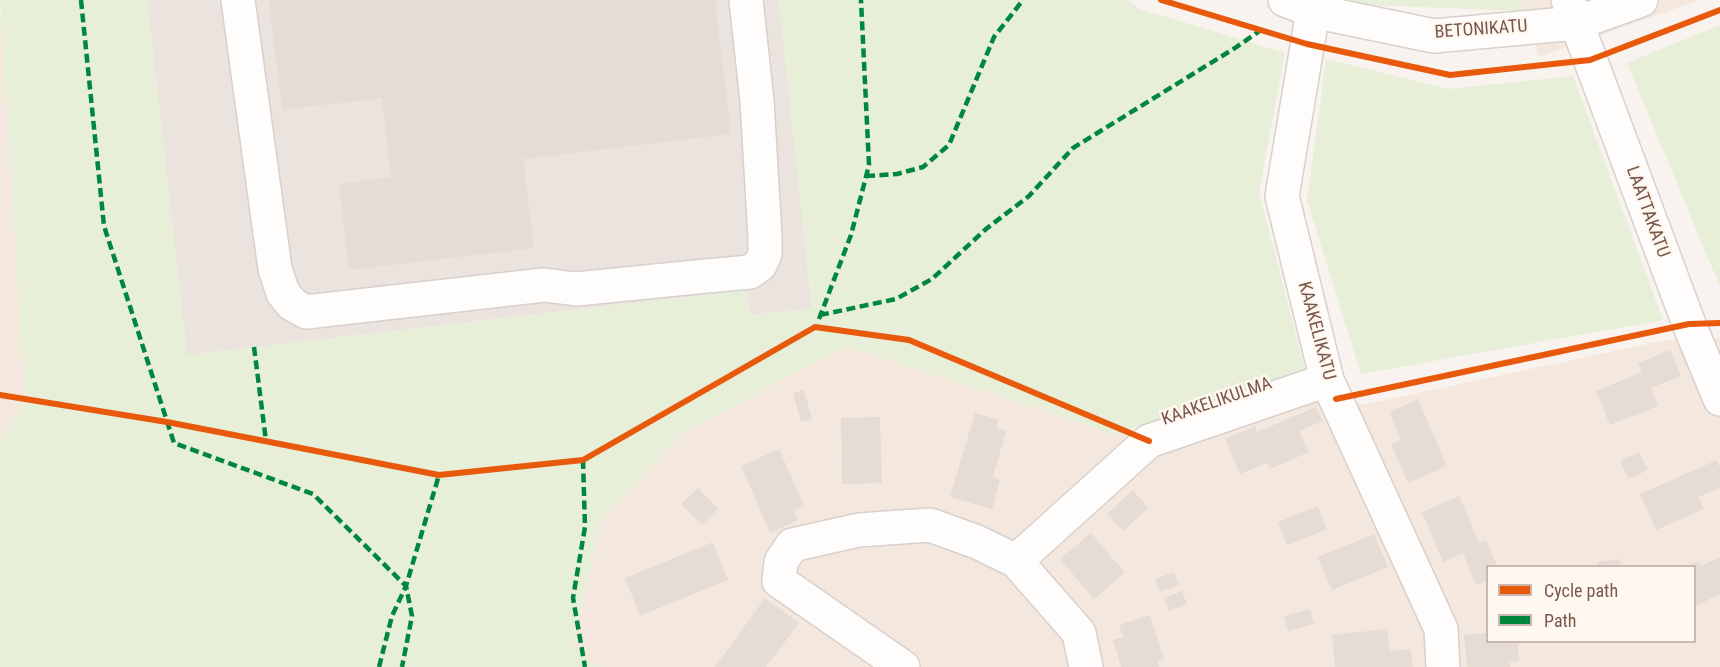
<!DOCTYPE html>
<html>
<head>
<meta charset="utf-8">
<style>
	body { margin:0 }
	#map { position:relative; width:1720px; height:667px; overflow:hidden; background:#f8f3ee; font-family:"Roboto Condensed",sans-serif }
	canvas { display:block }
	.legend { position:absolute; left:1486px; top:565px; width:210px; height:78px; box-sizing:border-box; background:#fff8f0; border:2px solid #cab8ae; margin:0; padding:8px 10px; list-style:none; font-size:18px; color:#7a574b }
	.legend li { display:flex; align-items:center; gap:12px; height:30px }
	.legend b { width:30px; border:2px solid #cab8ae }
</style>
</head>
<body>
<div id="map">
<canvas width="1720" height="667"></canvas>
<ul class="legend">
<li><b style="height:8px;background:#e8590c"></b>Cycle path</li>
<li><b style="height:8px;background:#00873e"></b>Path</li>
</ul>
</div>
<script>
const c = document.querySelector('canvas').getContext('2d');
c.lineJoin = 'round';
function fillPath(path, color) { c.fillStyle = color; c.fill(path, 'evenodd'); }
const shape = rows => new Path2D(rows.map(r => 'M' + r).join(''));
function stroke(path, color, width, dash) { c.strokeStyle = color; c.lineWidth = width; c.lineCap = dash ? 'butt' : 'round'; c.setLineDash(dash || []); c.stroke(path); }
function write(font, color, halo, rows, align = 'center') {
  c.font = font + ' "Roboto Condensed",sans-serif'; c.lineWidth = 5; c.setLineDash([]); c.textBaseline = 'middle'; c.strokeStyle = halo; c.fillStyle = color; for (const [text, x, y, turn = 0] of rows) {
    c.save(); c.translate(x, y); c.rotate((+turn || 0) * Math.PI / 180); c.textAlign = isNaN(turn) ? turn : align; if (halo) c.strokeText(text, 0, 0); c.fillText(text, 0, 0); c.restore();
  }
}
fillPath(shape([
	[1520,0,1700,0,1539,57],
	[0,6,25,399,0,445],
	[1720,337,1720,667,599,667,572,649,602,519,683,433,846,346,1114,434,1305,398,1366,404,1666,340],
	[1488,566,1694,566,1694,642,1488,642]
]), '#f4e8de');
fillPath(shape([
	[147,0,779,0,812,309,749,315,746,290,187,355]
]), '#ebe3de');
fillPath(shape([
	[0,0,147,0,187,355,747,290,750,315,812,309,779,0,1128,0,1140,9,1285,53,1259,192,1306,373,1114,434,846,346,683,433,602,519,572,648,599,667,0,667,0,445,25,399],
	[1328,0,1520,0,1524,11,1341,4],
	[1720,25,1720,287,1627,63],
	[1326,59,1448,89,1573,76,1663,320,1361,374,1307,200]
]), '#e7efd8');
fillPath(shape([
	[269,0,715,0,731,134,523,159,534,248,349,270,339,184,391,177,382,98,282,110],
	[1670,350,1681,376,1651,388,1658,406,1610,425,1596,391,1642,372,1638,363],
	[804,390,812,419,801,422,793,393],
	[1418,399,1447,466,1408,483,1391,444,1401,440,1390,412],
	[1316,407,1323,421,1299,431,1309,452,1270,469,1267,463,1240,474,1225,439,1255,426,1257,432],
	[975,413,999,420,997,428,1006,431,993,477,1000,479,992,509,950,497],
	[880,417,882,483,842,484,841,418],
	[779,449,804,506,794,510,798,520,770,533,741,466],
	[1639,452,1648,470,1629,479,1620,461],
	[1717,460,1720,468,1720,488,1698,497,1704,509,1656,530,1640,494],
	[698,488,718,509,702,525,681,504],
	[1133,490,1148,508,1123,531,1107,514],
	[1459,496,1479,543,1486,540,1497,566,1488,566,1488,581,1476,585,1463,553,1443,562,1422,512],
	[1318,506,1327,529,1287,545,1278,522],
	[1091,533,1125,573,1094,599,1060,559],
	[1374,534,1388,567,1332,590,1318,557],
	[713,542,728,580,640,616,625,578],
	[1720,557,1720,594,1694,607,1694,566,1686,566,1698,561,1701,566],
	[1620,559,1621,566,1599,566,1598,562],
	[1174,572,1179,585,1160,592,1155,579],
	[1182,591,1187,604,1169,611,1164,598],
	[765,598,799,623,766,667,715,667],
	[1310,609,1314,624,1288,631,1284,616],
	[1150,615,1164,659,1157,661,1159,667,1121,667,1113,640,1123,637,1119,625],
	[1387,629,1390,651,1411,649,1413,667,1335,667,1332,635],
	[1488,633,1488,642,1518,642,1519,661,1510,662,1510,667,1467,667,1464,635]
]), '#e5dcd5');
const minor = shape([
	[238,0,275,269,283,293,292,304,306,312,544,285,576,289,696,277,750,272,760,265,765,254,765,237,757,101,746,0],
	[1285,0,1313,11,1434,36,1577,23,1641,0],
	[1568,0,1689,324,1720,399],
	[1313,11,1282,196,1327,380,1441,629,1443,667],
	[1016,561,1149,441,1327,380],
	[903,667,779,581,781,562,792,545,859,530,930,525,977,542,1016,561,1079,633,1086,667]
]);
stroke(minor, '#d8d0cc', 36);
stroke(minor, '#fefdfc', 33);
stroke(shape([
	[81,0,104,226,174,443,313,494,406,586,412,616,402,667],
	[866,176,897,174,923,167,949,145,994,37,1023,0],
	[820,315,896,299,932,279,986,229,1029,196,1073,148,1235,48,1261,30],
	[819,319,851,235,869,165,861,0],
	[254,347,266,441],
	[583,460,585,527,573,598,585,667],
	[379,667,392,616,406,586,439,475]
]), '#00873e', 4.5, [9, 4.5]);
stroke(shape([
	[1161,0,1307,44,1450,75,1590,60,1720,10],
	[0,395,167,422,439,475,583,460,815,327,909,340,1149,441],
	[1336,399,1689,324,1720,323]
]), '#e8590c', 6);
write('18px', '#7a574b', '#fff8f0', [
	["BETONIKATU",1481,30,-4],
	["LAATTAKATU",1647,212,70],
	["KAAKELIKATU",1316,331,75],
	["KAAKELIKULMA",1217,402,-19]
]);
</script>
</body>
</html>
